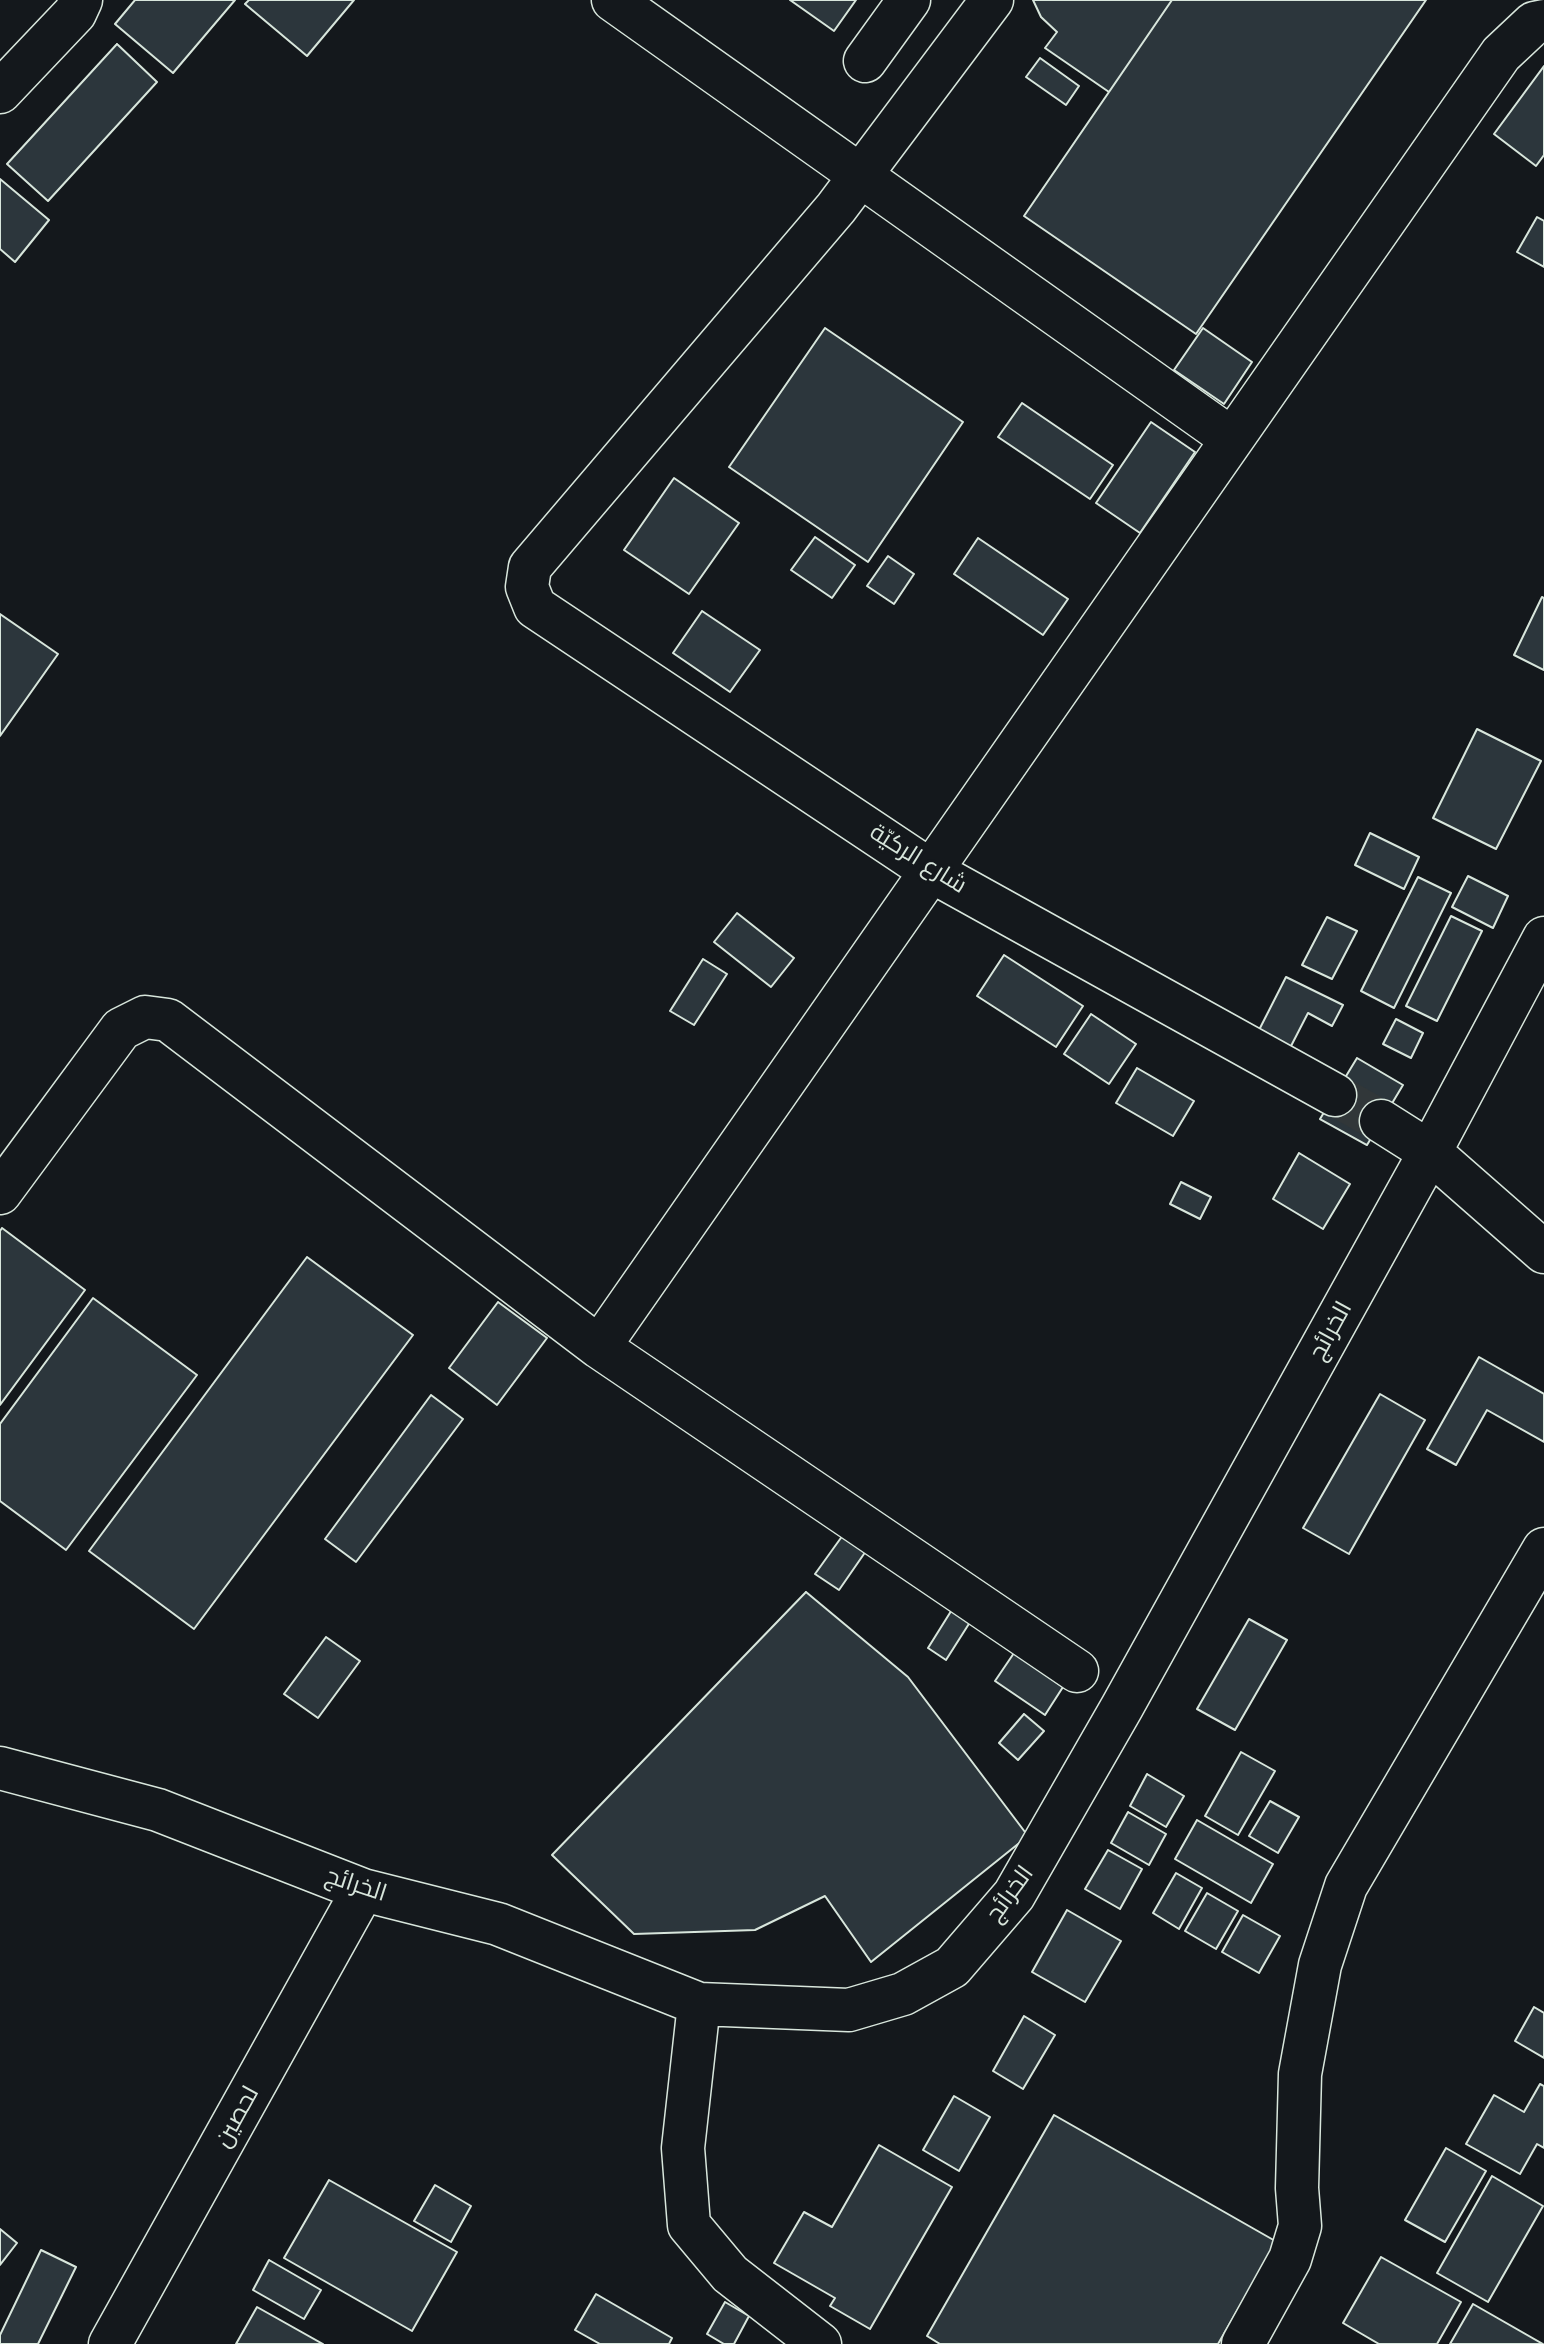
<!DOCTYPE html>
<html>
<head>
<meta charset="utf-8">
<style>
	body { margin:0 }
	canvas { display:block; background:#14181c }
</style>
</head>
<body>
<canvas width="1544" height="2344"></canvas>
<script>
const c = document.querySelector('canvas').getContext('2d');
c.lineJoin = 'round';
function fillPath(path, color) { c.fillStyle = color; c.fill(path, 'evenodd'); }
const shape = rows => new Path2D(rows.map(r => 'M' + r).join(''));
function stroke(path, color, width, dash) { c.strokeStyle = color; c.lineWidth = width; c.lineCap = dash ? 'butt' : 'round'; c.setLineDash(dash || []); c.stroke(path); }
function write(font, color, halo, rows, align = 'center') {
  c.font = font + ' Lora,Cairo,serif'; c.lineWidth = 6; c.setLineDash([]); c.textBaseline = 'middle'; c.strokeStyle = halo; c.fillStyle = color; for (const [text, x, y, turn = 0] of rows) {
    c.save(); c.translate(x, y); c.rotate((+turn || 0) * Math.PI / 180); c.textAlign = isNaN(turn) ? turn : align; if (halo) c.strokeText(text, 0, 0); c.fillText(text, 0, 0); c.restore();
  }
}
const building = shape([
	[135,0,235,0,173,73,115,24,135,0],
	[249,0,354,0,307,56,245,4,249,0],
	[790,0,856,0,834,31,790,0],
	[1033,0,1172,0,1109,92,1045,48,1057,32,1041,17,1033,0],
	[1172,0,1426,0,1196,334,1024,216,1172,0],
	[117,44,157,82,48,201,7,164,117,44],
	[1040,58,1079,86,1066,105,1026,77,1040,58],
	[1544,66,1544,155,1536,166,1494,134,1544,66],
	[0,179,49,220,15,262,0,249,0,179],
	[1537,217,1544,221,1544,267,1517,252,1537,217],
	[825,328,963,422,868,562,729,467,825,328],
	[1203,328,1252,362,1224,404,1174,370,1203,328],
	[1022,403,1113,465,1090,499,998,437,1022,403],
	[1151,422,1195,452,1140,533,1096,503,1151,422],
	[674,478,739,523,689,594,624,550,674,478],
	[815,537,855,565,832,598,791,570,815,537],
	[978,538,1068,599,1043,635,954,574,978,538],
	[888,556,914,574,894,604,867,586,888,556],
	[1542,597,1544,598,1544,670,1514,655,1542,597],
	[702,611,760,650,730,692,673,653,702,611],
	[0,614,58,654,0,736,0,614],
	[1477,729,1541,761,1496,849,1433,818,1477,729],
	[1370,833,1419,857,1404,889,1355,865,1370,833],
	[1468,876,1508,896,1493,928,1452,907,1468,876],
	[1418,877,1451,893,1394,1008,1361,991,1418,877],
	[737,913,794,958,771,987,714,942,737,913],
	[1451,916,1482,931,1437,1021,1406,1006,1451,916],
	[1327,917,1357,931,1332,979,1302,965,1327,917],
	[1004,955,1083,1006,1056,1047,977,996,1004,955],
	[703,959,727,974,694,1025,670,1011,703,959],
	[1286,977,1343,1005,1332,1026,1308,1013,1290,1048,1258,1032,1286,977],
	[1091,1014,1136,1044,1109,1084,1064,1054,1091,1014],
	[1396,1019,1423,1033,1411,1058,1383,1044,1396,1019],
	[1357,1058,1403,1085,1367,1145,1320,1119,1357,1058],
	[1137,1068,1194,1101,1173,1136,1116,1103,1137,1068],
	[1299,1153,1350,1184,1323,1229,1273,1199,1299,1153],
	[1181,1182,1211,1197,1200,1219,1170,1204,1181,1182],
	[2,1228,85,1290,0,1405,0,1231,2,1228],
	[307,1257,413,1335,194,1629,89,1551,307,1257],
	[93,1298,197,1375,66,1550,0,1501,0,1424,93,1298],
	[498,1302,547,1338,497,1405,449,1368,498,1302],
	[1479,1357,1544,1394,1544,1442,1487,1410,1456,1465,1427,1449,1479,1357],
	[1380,1394,1425,1420,1349,1554,1303,1528,1380,1394],
	[431,1395,463,1419,356,1562,325,1539,431,1395],
	[843,1535,866,1551,839,1590,815,1574,843,1535],
	[806,1592,908,1677,1028,1836,871,1962,825,1896,755,1930,634,1934,552,1855,806,1592],
	[953,1608,972,1619,946,1660,928,1648,953,1608],
	[1249,1619,1287,1640,1235,1730,1197,1709,1249,1619],
	[326,1637,360,1661,318,1718,284,1694,326,1637],
	[1014,1653,1063,1687,1045,1715,995,1681,1014,1653],
	[1024,1714,1044,1731,1018,1760,999,1743,1024,1714],
	[1241,1752,1275,1771,1238,1835,1205,1816,1241,1752],
	[1147,1774,1184,1796,1166,1827,1130,1806,1147,1774],
	[1270,1801,1299,1817,1278,1853,1249,1836,1270,1801],
	[1128,1812,1166,1834,1149,1865,1111,1843,1128,1812],
	[1197,1820,1273,1864,1251,1903,1175,1859,1197,1820],
	[1108,1850,1142,1869,1120,1909,1085,1889,1108,1850],
	[1176,1873,1202,1888,1179,1929,1153,1913,1176,1873],
	[1207,1893,1238,1911,1216,1949,1185,1931,1207,1893],
	[1067,1910,1121,1941,1085,2002,1032,1972,1067,1910],
	[1243,1915,1280,1936,1259,1973,1222,1952,1243,1915],
	[1534,2007,1544,2013,1544,2058,1515,2041,1534,2007],
	[1024,2016,1055,2035,1023,2089,993,2071,1024,2016],
	[1540,2084,1544,2086,1544,2148,1537,2144,1520,2174,1466,2144,1494,2095,1524,2112,1540,2084],
	[954,2096,990,2117,959,2171,923,2150,954,2096],
	[1054,2115,1277,2242,1218,2344,940,2344,927,2336,1054,2115],
	[879,2145,952,2187,870,2329,830,2306,835,2298,774,2263,804,2212,832,2227,879,2145],
	[1446,2148,1486,2171,1445,2242,1405,2220,1446,2148],
	[1492,2176,1543,2206,1488,2302,1437,2273,1492,2176],
	[329,2180,457,2252,412,2331,284,2258,329,2180],
	[435,2185,471,2206,451,2242,414,2221,435,2185],
	[0,2229,17,2243,0,2265,0,2229],
	[41,2250,76,2267,38,2344,0,2344,0,2335,41,2250],
	[1381,2257,1461,2302,1437,2344,1379,2344,1343,2323,1381,2257],
	[269,2260,321,2290,304,2319,253,2290,269,2260],
	[596,2294,672,2338,669,2344,600,2344,575,2330,596,2294],
	[725,2302,749,2316,734,2344,724,2344,707,2334,725,2302],
	[1473,2304,1543,2344,1450,2344,1473,2304],
	[257,2307,323,2344,236,2344,257,2307]
]);
fillPath(building, '#2c363c');
stroke(building, '#d8e6dc', 2);
stroke(shape([
	[1335,1095,1381,1121]
]), '#313739', 42, [42, 21]);
const street = shape([
	[613,0,1232,439],
	[992,0,836,208,530,567,527,587,535,607,931,871,1335,1095],
	[865,61,909,0],
	[0,92,75,13,81,0],
	[1381,1121,1430,1152,1544,1252],
	[0,1193,121,1029,145,1017,168,1020,599,1347,1077,1671],
	[599,1347,1501,54,1534,23,1544,21],
	[0,1768,158,1810,363,1890,498,1924,699,2004,849,2010,903,1994,952,1967,1014,1895,1122,1707,1430,1152,1544,938],
	[699,2004,683,2148,689,2225,730,2274,820,2344],
	[110,2344,363,1890],
	[1243,2344,1290,2259,1300,2226,1297,2188,1300,2074,1320,1965,1346,1886,1544,1549]
]);
stroke(street, '#d8e6dc', 45);
stroke(street, '#14181c', 42);
write('24px', '#d8e6dc', '#14181c', [
	["شارع الركيّة",918,859,32],
	["الخرائج",1331,1331,-61],
	["الخرائج",356,1885,18],
	["الخرائج",1010,1894,-54],
	["لحصين",237,2117,-61]
]);
</script>
</body>
</html>
